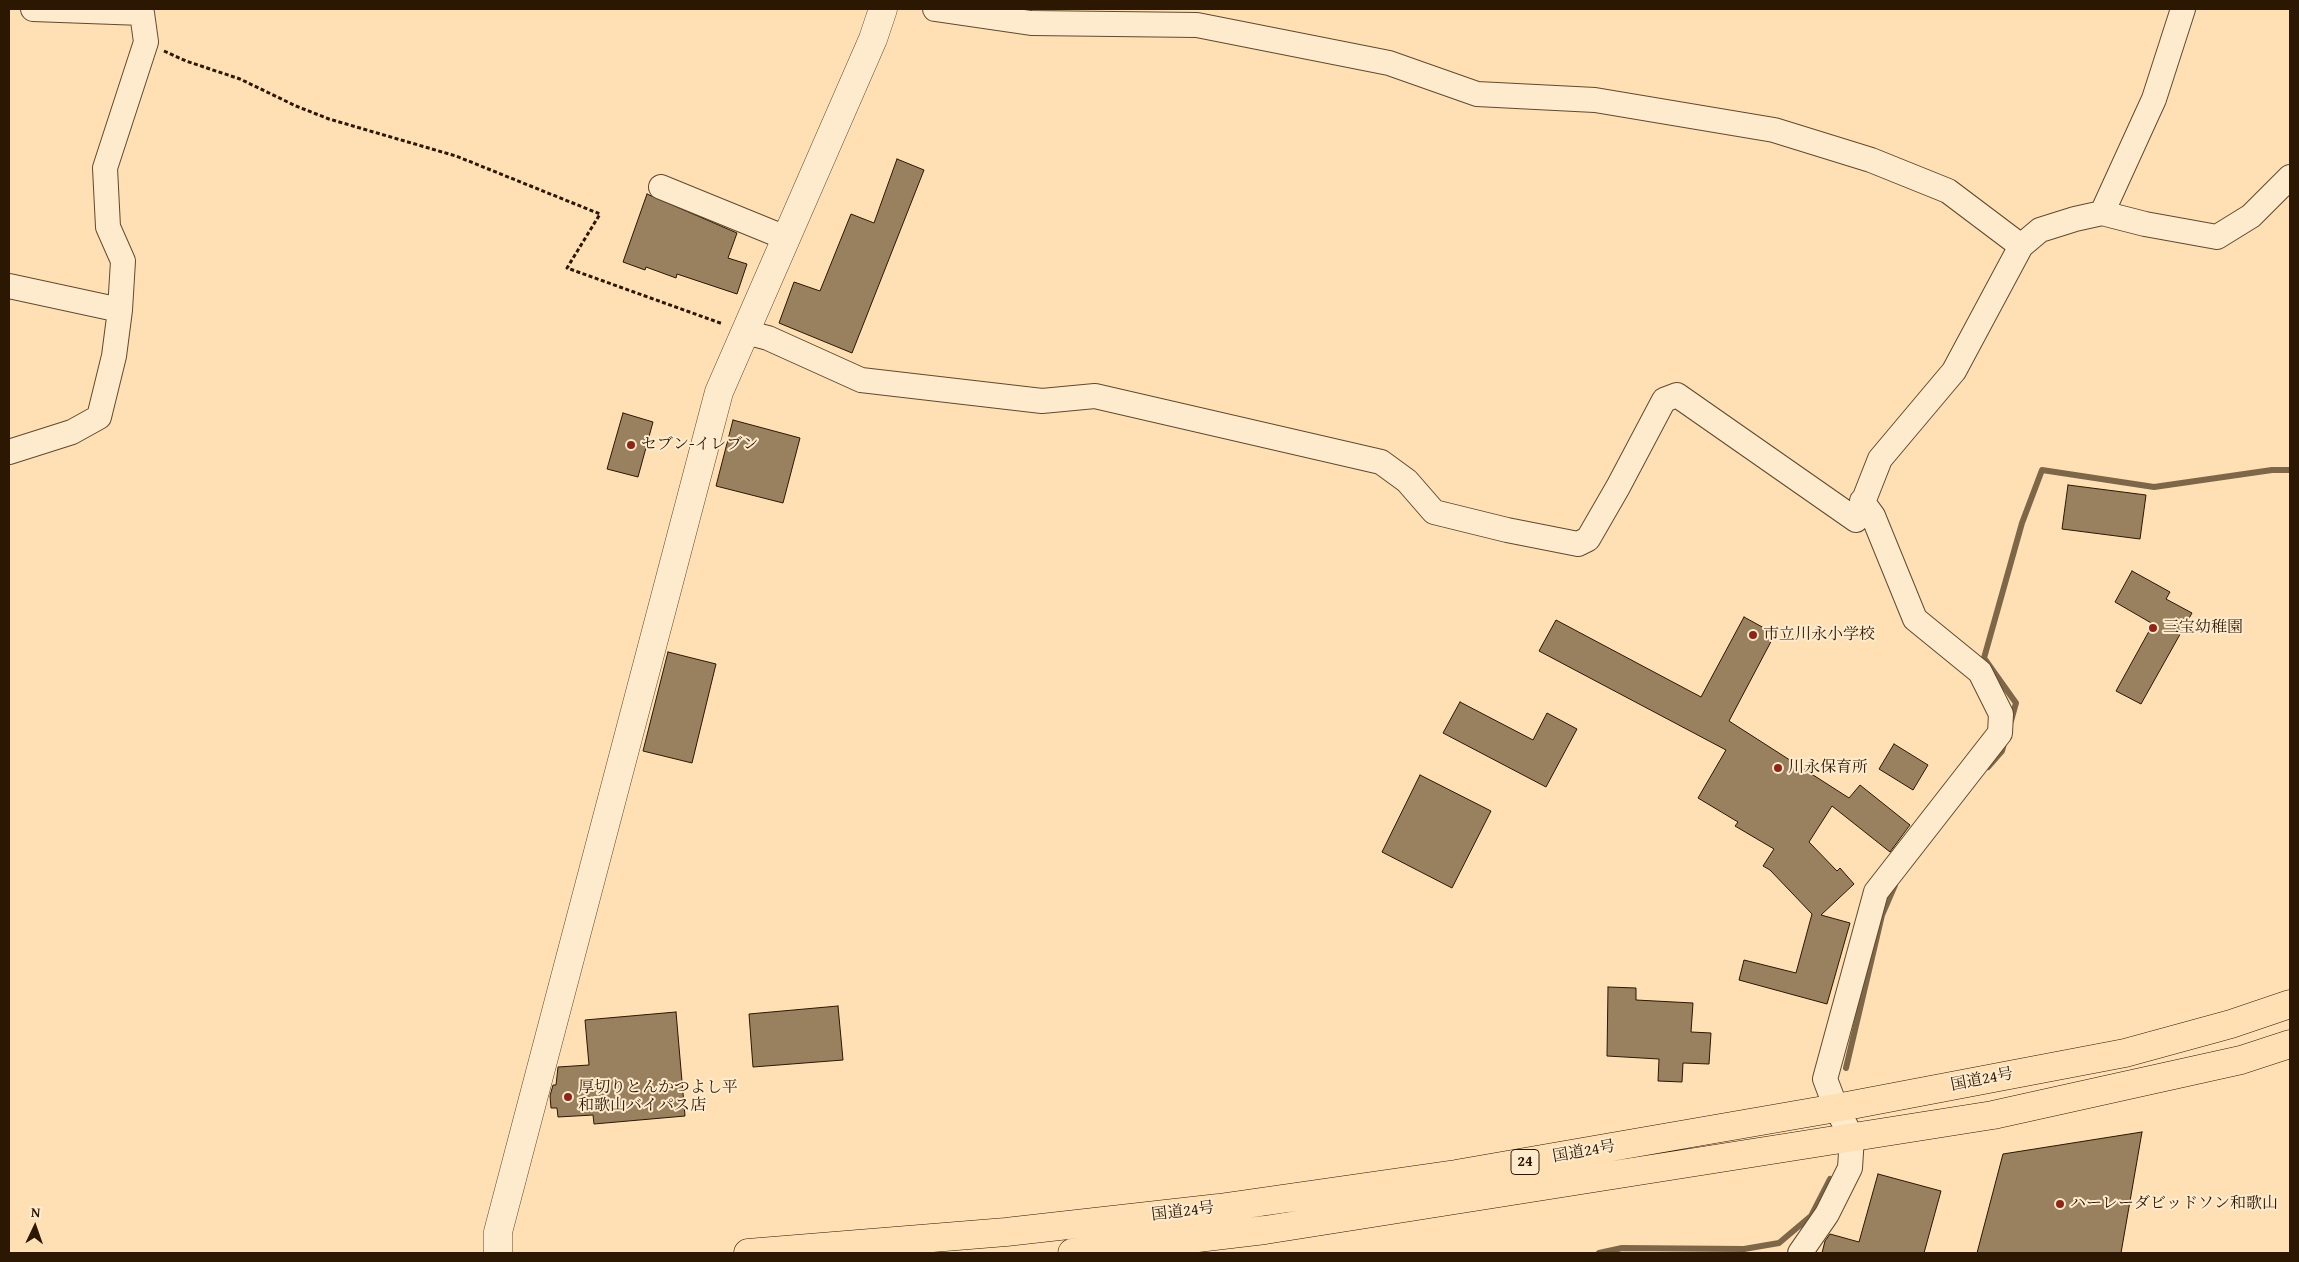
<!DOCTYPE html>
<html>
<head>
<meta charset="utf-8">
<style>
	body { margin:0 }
	#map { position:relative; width:2299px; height:1262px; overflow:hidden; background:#fee0b4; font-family:"Gentium Book Plus",serif }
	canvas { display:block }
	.frame { position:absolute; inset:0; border:10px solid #2b1702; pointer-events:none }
	.north { position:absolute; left:10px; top:1202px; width:50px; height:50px; -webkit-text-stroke:4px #feebce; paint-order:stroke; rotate:3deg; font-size:14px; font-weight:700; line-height:20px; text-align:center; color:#2b1702 }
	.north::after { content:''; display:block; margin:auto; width:18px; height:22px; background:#2b1702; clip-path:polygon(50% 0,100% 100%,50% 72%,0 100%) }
</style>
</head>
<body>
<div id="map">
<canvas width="2299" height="1262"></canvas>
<div class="frame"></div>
<div class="north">N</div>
</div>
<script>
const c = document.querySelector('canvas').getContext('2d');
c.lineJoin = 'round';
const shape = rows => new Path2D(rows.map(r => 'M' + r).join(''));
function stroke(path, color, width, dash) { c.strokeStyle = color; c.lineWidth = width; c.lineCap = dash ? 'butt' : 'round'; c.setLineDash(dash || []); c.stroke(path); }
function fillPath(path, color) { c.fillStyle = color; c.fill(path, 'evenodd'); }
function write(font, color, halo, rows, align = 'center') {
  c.font = font + ' "Gentium Book Plus","Noto Serif JP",serif'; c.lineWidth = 4; c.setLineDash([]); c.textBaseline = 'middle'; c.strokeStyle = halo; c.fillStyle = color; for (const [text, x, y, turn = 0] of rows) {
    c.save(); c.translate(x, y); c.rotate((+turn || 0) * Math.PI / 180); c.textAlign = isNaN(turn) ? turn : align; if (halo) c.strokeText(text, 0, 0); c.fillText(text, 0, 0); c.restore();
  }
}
stroke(shape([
	[2011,721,2016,703,1984,658,2022,523,2042,470,2154,487,2272,470,2290,470],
	[1988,767,2002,751,2005,740],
	[1846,1068,1882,915,1895,885],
	[1599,1253,1622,1248,1744,1249,1779,1243,1811,1216,1830,1179]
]), '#7e6748', 6);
const building = shape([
	[897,159,924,170,852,353,779,323,794,282,820,291,851,214,874,223,897,159],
	[647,194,737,233,728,258,747,264,737,294,677,274,676,278,646,267,645,270,623,262,647,194],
	[623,413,653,422,638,477,607,469,623,413],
	[733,420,800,438,783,503,716,486,733,420],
	[2068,485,2146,495,2140,539,2062,529,2068,485],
	[2132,571,2170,592,2166,599,2192,613,2141,704,2116,691,2153,624,2115,602,2132,571],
	[1744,617,1775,634,1729,721,1849,798,1860,785,1910,825,1890,852,1832,806,1809,842,1837,871,1840,868,1854,884,1821,915,1850,923,1827,1004,1739,980,1744,960,1796,973,1812,914,1770,870,1763,866,1774,849,1735,826,1738,822,1698,798,1726,750,1539,651,1556,620,1701,697,1744,617],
	[668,652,716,664,692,763,643,751,668,652],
	[1460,702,1533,740,1547,713,1577,729,1546,787,1443,733,1460,702],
	[1894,744,1928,765,1913,790,1879,769,1894,744],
	[1420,775,1491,811,1452,888,1382,852,1420,775],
	[1608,987,1636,988,1636,1000,1693,1003,1691,1032,1711,1033,1709,1064,1683,1063,1682,1082,1658,1081,1659,1059,1607,1056,1608,987],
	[838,1006,843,1060,753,1067,749,1014,838,1006],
	[676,1012,685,1116,594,1124,593,1115,558,1117,557,1108,551,1108,550,1096,553,1085,556,1085,558,1067,589,1065,585,1020,676,1012],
	[2142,1132,2121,1253,1977,1253,2003,1154,2142,1132],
	[1878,1174,1941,1191,1924,1253,1822,1253,1825,1241,1830,1234,1859,1242,1878,1174]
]);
fillPath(building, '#99805f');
stroke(building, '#2b1702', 1);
const minor = shape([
	[935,9,1031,23,1197,25,1389,63,1477,94,1595,100,1774,130,1871,160,1948,191,2021,246],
	[661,187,786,238],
	[2102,213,2154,99,2183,9],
	[9,286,120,310],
	[745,332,768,338,861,380,1042,401,1095,396,1381,462,1407,481,1434,512,1507,530,1578,544,1588,539,1618,487,1664,400,1677,395,1856,520,1880,459,1954,371,2021,246,2040,230,2075,219,2102,213,2145,224,2217,237,2251,216,2290,177],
	[9,452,72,432,99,417,114,356,120,310,123,261,108,227,105,168,146,42,142,13,33,9],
	[1800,1253,1827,1214,1850,1168,1852,1137,1836,1108,1825,1079,1876,892,2000,733,2001,714,1980,672,1915,619,1873,516,1862,501]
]);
const tertiary = shape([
	[498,1253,498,1232,719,392,873,39,883,9]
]);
const trunk = shape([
	[748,1253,1006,1232,1219,1208,1456,1174,1836,1108,2125,1053,2231,1024,2290,1004],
	[1072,1253,1265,1230,1993,1115,2241,1060,2290,1044]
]);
stroke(minor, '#60492e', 26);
stroke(tertiary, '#60492e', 29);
stroke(trunk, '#2b1702', 29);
stroke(shape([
	[164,51,186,61,240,79,296,106,329,119,456,156,600,214,567,268,723,324]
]), '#2b1702', 3, [4, 2.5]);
stroke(minor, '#feebce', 24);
stroke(tertiary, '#feebce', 28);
stroke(trunk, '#fee0b4', 28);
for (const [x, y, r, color] of [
	[631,445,5,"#8f2418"],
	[2153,628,5,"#8f2418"],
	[1753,635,5,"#8f2418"],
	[1778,768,5,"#8f2418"],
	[568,1097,5,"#8f2418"],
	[2060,1204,5,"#8f2418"]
]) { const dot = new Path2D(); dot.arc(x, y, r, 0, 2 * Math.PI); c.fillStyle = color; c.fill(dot); stroke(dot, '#feebce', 2); }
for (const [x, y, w] of [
	[1525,1162,28]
]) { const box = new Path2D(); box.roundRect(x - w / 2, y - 12.5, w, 25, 4); c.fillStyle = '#feebce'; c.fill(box); stroke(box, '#2b1702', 1); }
write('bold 15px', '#2b1702', null, [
	["24",1525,1162]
]);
write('16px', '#2b1702', '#feebce', [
	["セブン-イレブン",641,445],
	["三宝幼稚園",2163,628],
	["市立川永小学校",1763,635],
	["川永保育所",1788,768],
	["厚切りとんかつよし平",578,1088],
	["和歌山バイパス店",578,1106],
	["ハーレーダビッドソン和歌山",2070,1204]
], 'left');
write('16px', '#2b1702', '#feebce', [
	["国道24号",1982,1080,-11],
	["国道24号",1584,1152,-10],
	["国道24号",1183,1212,-7]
]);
</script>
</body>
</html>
